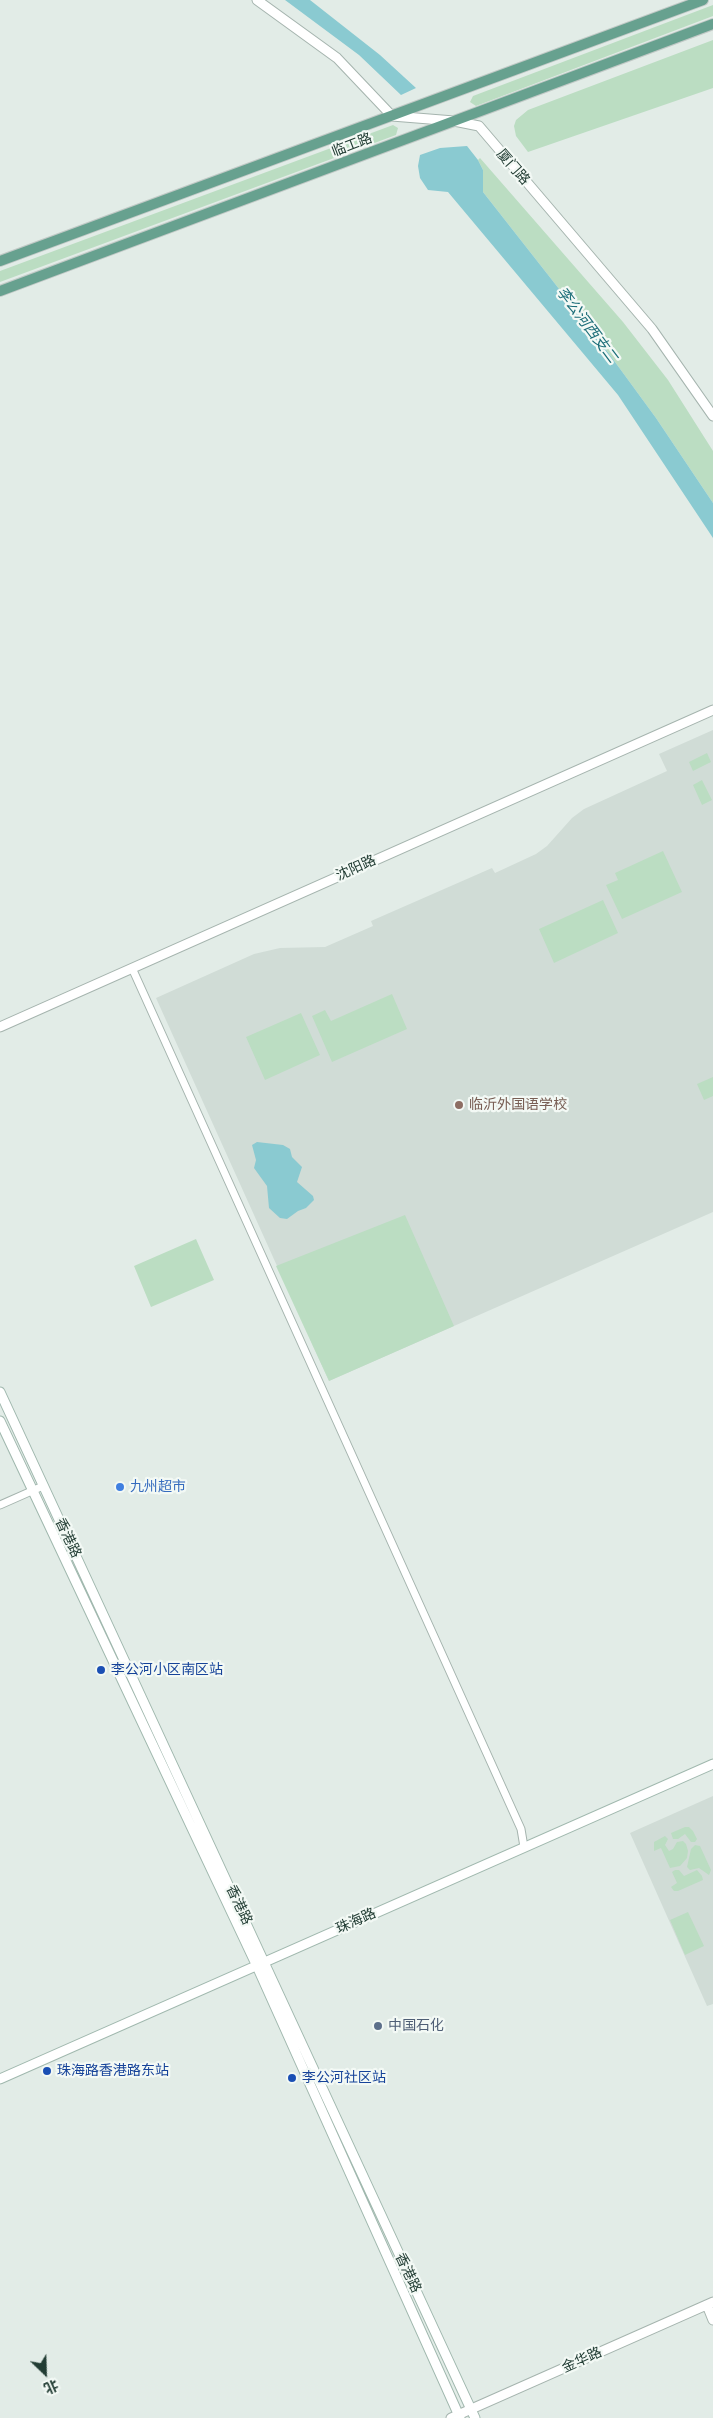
<!DOCTYPE html>
<html>
<head>
<meta charset="utf-8">
<style>
	body { margin:0 }
	#map { position:relative; width:713px; height:2418px; overflow:hidden; background:#e2ece7; font-family:Raleway,"Noto Sans SC",sans-serif }
	canvas { display:block }
	.north { position:absolute; left:20px; top:2348px; width:50px; height:50px; -webkit-text-stroke:4px #f3f9f5; paint-order:stroke; rotate:156deg; font-size:14px; font-weight:700; line-height:20px; text-align:center; color:#223d34 }
	.north::after { content:''; display:block; margin:auto; width:18px; height:22px; background:#223d34; clip-path:polygon(50% 0,100% 100%,50% 72%,0 100%) }
</style>
</head>
<body>
<div id="map">
<canvas width="713" height="2418"></canvas>
<div class="north">北</div>
</div>
<script>
const c = document.querySelector('canvas').getContext('2d');
c.lineJoin = 'round';
function fillPath(path, color) { c.fillStyle = color; c.fill(path, 'evenodd'); }
const shape = rows => new Path2D(rows.map(r => 'M' + r).join(''));
function stroke(path, color, width, dash) { c.strokeStyle = color; c.lineWidth = width; c.lineCap = dash ? 'butt' : 'round'; c.setLineDash(dash || []); c.stroke(path); }
function write(font, color, halo, rows, align = 'center') {
  c.font = font + ' Raleway,"Noto Sans SC",sans-serif'; c.lineWidth = 4.5; c.setLineDash([]); c.textBaseline = 'middle'; c.strokeStyle = halo; c.fillStyle = color; for (const [text, x, y, turn = 0] of rows) {
    c.save(); c.translate(x, y); c.rotate((+turn || 0) * Math.PI / 180); c.textAlign = isNaN(turn) ? turn : align; if (halo) c.strokeText(text, 0, 0); c.fillText(text, 0, 0); c.restore();
  }
}
fillPath(shape([
	[713,730,713,1212,329,1381,156,998,254,954,280,948,325,947,373,926,371,921,492,868,495,873,536,854,547,846,572,818,584,809,667,771,659,754],
	[713,1796,713,2004,707,2006,630,1833]
]), '#d0dcd6');
fillPath(shape([
	[713,5,713,16,476,106,470,102,473,96],
	[713,40,713,88,528,152,516,136,514,126,516,120,528,110],
	[393,125,398,128,396,135,0,282,0,271],
	[480,158,623,322,668,380,713,451,713,503,656,418,596,336,483,192,483,170,478,160],
	[707,753,711,762,693,771,689,762],
	[702,780,712,800,702,805,693,785],
	[663,851,682,892,622,919,606,885,618,880,615,873],
	[603,900,618,933,554,963,539,929],
	[392,994,407,1029,332,1062,312,1016,325,1010,331,1021],
	[301,1013,320,1055,265,1080,246,1037],
	[713,1077,713,1096,704,1100,697,1084],
	[405,1215,454,1326,329,1381,276,1266],
	[196,1239,214,1280,151,1307,134,1266],
	[685,1827,689,1827,693,1831,697,1839,695,1842,691,1842,685,1834,678,1839,673,1839,671,1833],
	[665,1836,668,1839,665,1845,669,1851,673,1849,677,1842,683,1841,686,1844,688,1851,687,1858,680,1866,670,1868,661,1848,654,1851,654,1842],
	[695,1845,700,1846,711,1870,709,1875,699,1868,690,1870,687,1867,691,1849],
	[675,1870,679,1870,684,1876,697,1870,702,1876,703,1880,678,1891,674,1891,671,1887,677,1883,672,1872],
	[688,1912,704,1946,685,1955,670,1920]
]), '#bbddc2');
fillPath(shape([
	[285,0,310,0,380,55,416,88,401,95,359,55],
	[467,146,478,160,483,170,483,192,596,336,656,418,713,503,713,538,618,395,448,192,428,190,420,178,418,166,420,155,440,148],
	[257,1142,283,1145,290,1149,292,1157,302,1167,297,1182,313,1196,314,1200,306,1208,298,1211,287,1219,280,1218,269,1208,267,1186,254,1168,256,1160,252,1145]
]), '#8acad1');
const minor = shape([
	[132,968,521,1829,524,1847],
	[0,1505,43,1486]
]);
const tertiary = shape([
	[257,0,337,58,392,116,454,121,479,126,652,329,713,416],
	[0,1027,713,710],
	[707,2305,713,2320],
	[451,2418,713,2302]
]);
const secondary = shape([
	[0,1392,475,2418],
	[0,1421,256,1964,460,2418],
	[0,2079,713,1764]
]);
const primary = shape([
	[0,261,703,0],
	[0,291,713,24]
]);
stroke(minor, '#a5b4ae', 9);
stroke(tertiary, '#a5b4ae', 11);
stroke(secondary, '#a0b8ae', 11);
stroke(primary, '#c1c9c6', 12);
stroke(minor, '#fff', 7);
stroke(tertiary, '#fff', 9);
stroke(secondary, '#fff', 9);
stroke(primary, '#67a18f', 10);
for (const [x, y, r, color] of [
	[459,1105,5,"#8d6e63"],
	[120,1487,5,"#3f7fe0"],
	[101,1670,5,"#1a4fb4"],
	[378,2026,5,"#5c6f8a"],
	[47,2071,5,"#1a4fb4"],
	[292,2078,5,"#1a4fb4"]
]) { const dot = new Path2D(); dot.arc(x, y, r, 0, 2 * Math.PI); c.fillStyle = color; c.fill(dot); stroke(dot, '#f3f9f5', 2); }
write('14px', '#223d34', '#f3f9f5', [
	["临工路",352,145,-21],
	["厦门路",513,167,49],
	["沈阳路",356,868,-24],
	["香港路",68,1538,65],
	["香港路",239,1905,65],
	["珠海路",356,1921,-24],
	["香港路",408,2273,65],
	["金华路",582,2360,-24]
]);
write('14px', '#785e54', '#f3f9f5', [
	["临沂外国语学校",469,1105]
], 'left');
write('14px', '#366cbe', '#f3f9f5', [
	["九州超市",130,1487]
], 'left');
write('14px', '#164399', '#f3f9f5', [
	["李公河小区南区站",111,1670],
	["珠海路香港路东站",57,2071],
	["李公河社区站",302,2078]
], 'left');
write('14px', '#4e5e75', '#f3f9f5', [
	["中国石化",388,2026]
], 'left');
write('italic 15px', '#1c6e79', '#f3f9f5', [
	["李公河西支二",587,325,53]
]);
</script>
</body>
</html>
